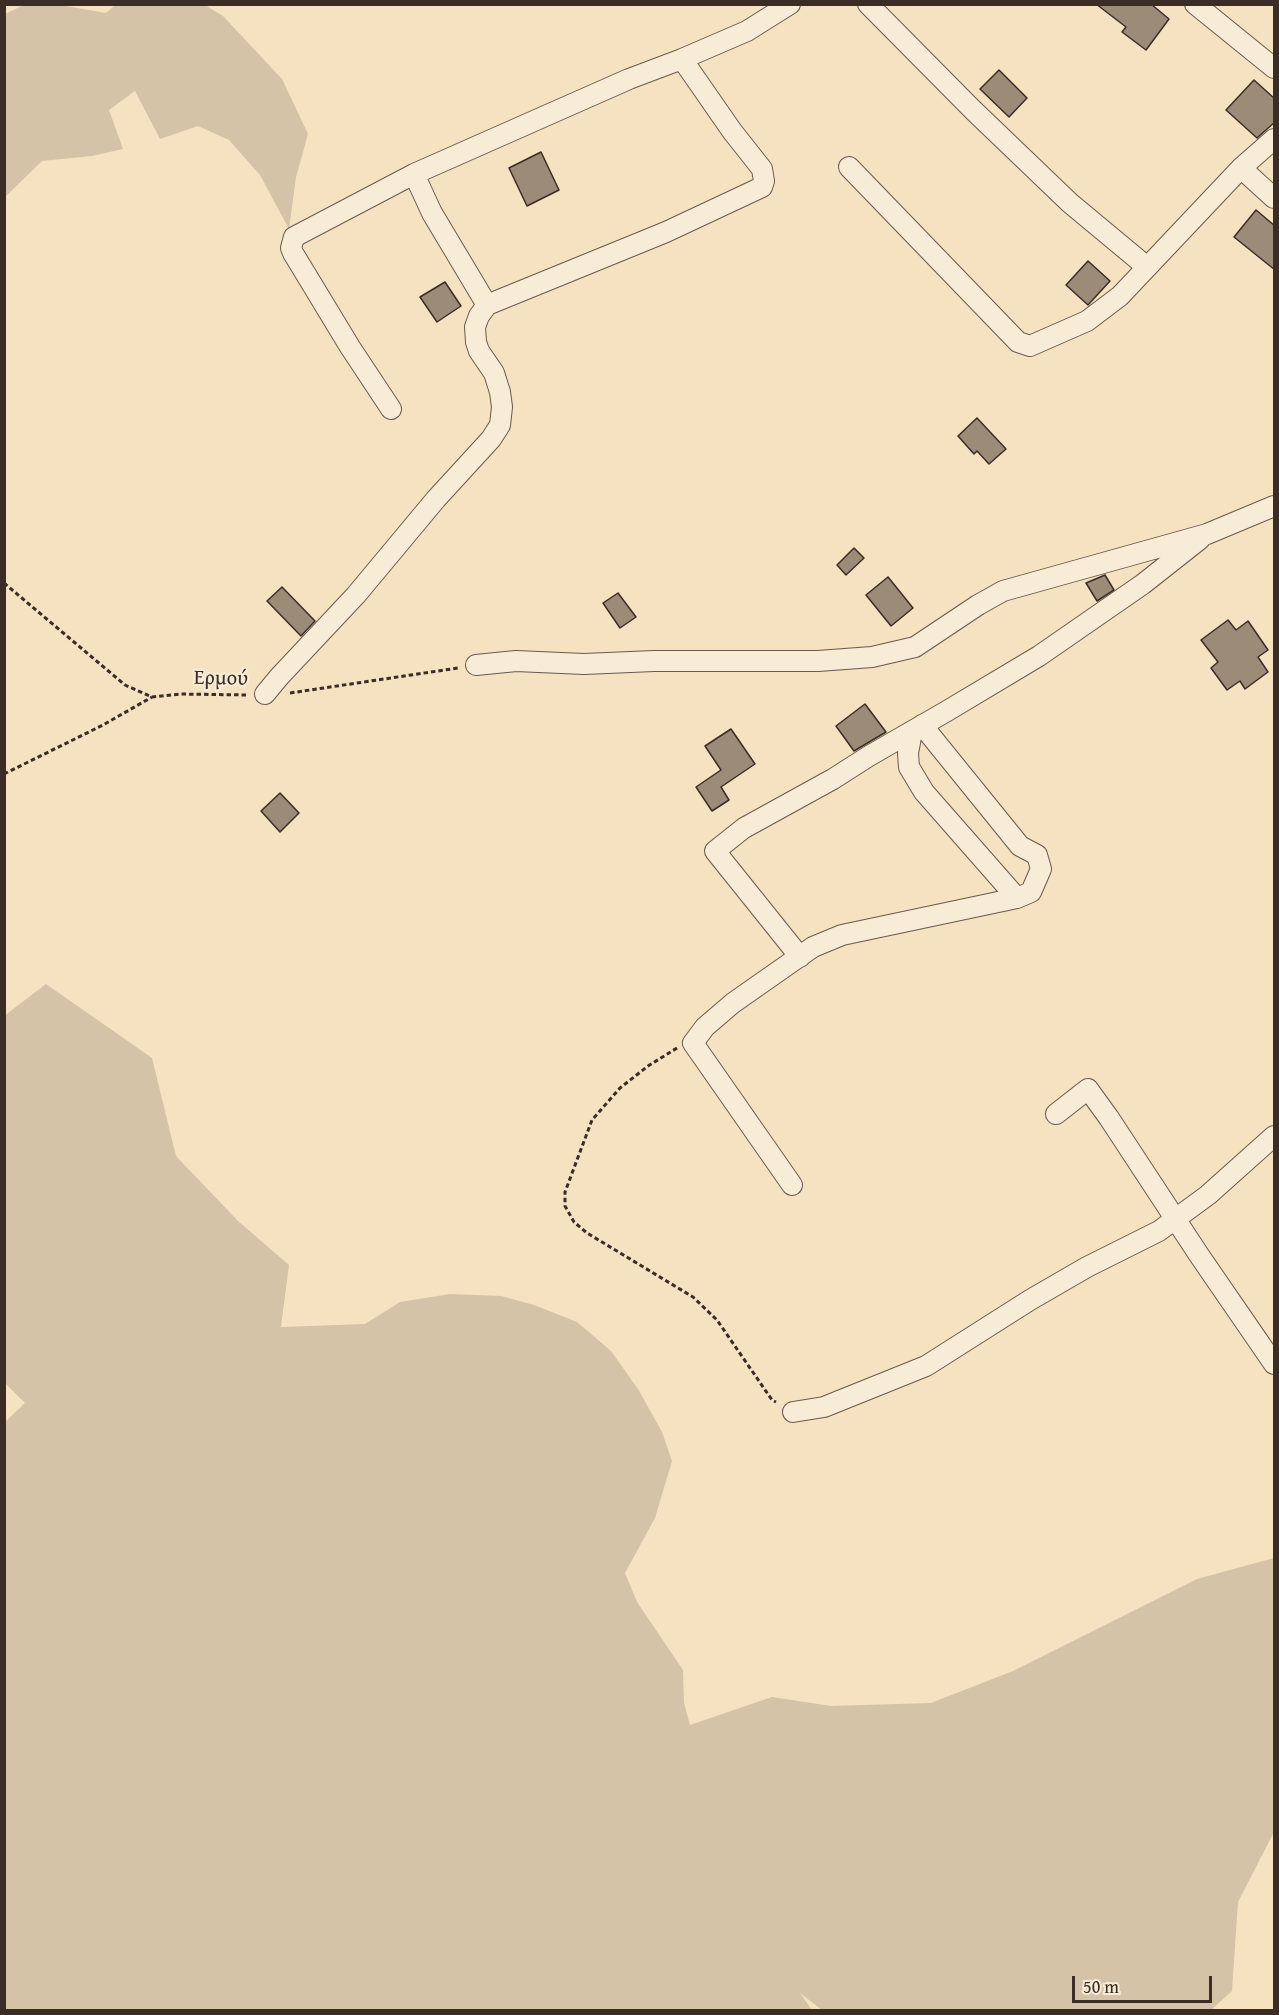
<!DOCTYPE html>
<html>
<head>
<meta charset="utf-8">
<style>
	body { margin:0 }
	#map { position:relative; width:1279px; height:2015px; overflow:hidden; background:#f4e2c1; font-family:"Gentium Book Plus",serif }
	canvas { display:block }
	.frame { position:absolute; inset:0; border:6px solid #3b2d26; pointer-events:none }
	.scale { position:absolute; left:1072px; top:1976px; width:140px; height:27px; box-sizing:border-box; border:3px solid #3b2d26; border-top:0; padding-left:8px; font-size:18px; line-height:21px; white-space:nowrap; color:#3b2d26; -webkit-text-stroke:4px #f8ecd7; paint-order:stroke }
</style>
</head>
<body>
<div id="map">
<canvas width="1279" height="2015"></canvas>
<div class="frame"></div>
<div class="scale">50 m</div>
</div>
<script>
const c = document.querySelector('canvas').getContext('2d');
c.lineJoin = 'round';
function fillPath(path, color) { c.fillStyle = color; c.fill(path, 'evenodd'); }
const shape = rows => new Path2D(rows.map(r => 'M' + r).join(''));
function stroke(path, color, width, dash) { c.strokeStyle = color; c.lineWidth = width; c.lineCap = dash ? 'butt' : 'round'; c.setLineDash(dash || []); c.stroke(path); }
function write(font, color, halo, rows, align = 'center') {
  c.font = font + ' "Gentium Book Plus",serif'; c.lineWidth = 4.5; c.setLineDash([]); c.textBaseline = 'middle'; c.strokeStyle = halo; c.fillStyle = color; for (const [text, x, y, turn = 0] of rows) {
    c.save(); c.translate(x, y); c.rotate((+turn || 0) * Math.PI / 180); c.textAlign = isNaN(turn) ? turn : align; if (halo) c.strokeText(text, 0, 0); c.fillText(text, 0, 0); c.restore();
  }
}
fillPath(shape([
	[24,5,60,5,106,13,115,5,205,5,223,16,282,79,308,134,296,177,289,229,260,175,229,140,198,126,160,139,135,91,109,110,123,149,92,156,42,161,5,197,5,14],
	[46,984,152,1058,176,1156,238,1221,289,1265,281,1327,365,1324,400,1302,450,1294,501,1296,534,1305,577,1322,611,1351,638,1389,662,1432,672,1461,655,1518,625,1573,637,1602,683,1670,684,1703,690,1725,772,1697,831,1706,931,1703,1013,1671,1197,1579,1274,1558,1274,1832,1238,1902,1232,1991,1211,2010,822,2010,800,1993,812,2010,5,2010,4,1423,25,1403,5,1383,4,1016]
]), '#d5c3a7');
const building = shape([
	[1096,4,1151,4,1169,19,1146,50,1122,32,1126,27,1096,4],
	[999,70,1027,98,1009,117,980,89,999,70],
	[1254,80,1275,99,1275,122,1257,138,1226,110,1254,80],
	[541,152,559,190,527,206,509,168,541,152],
	[1256,210,1275,226,1275,270,1234,237,1256,210],
	[1088,261,1110,281,1088,305,1066,285,1088,261],
	[445,282,461,306,437,322,420,297,445,282],
	[977,418,1006,449,989,464,977,451,974,454,958,436,977,418],
	[854,548,864,558,846,575,837,565,854,548],
	[1105,575,1114,590,1097,601,1086,583,1105,575],
	[888,577,913,608,891,626,866,595,888,577],
	[282,587,315,621,301,636,267,601,282,587],
	[618,593,636,617,620,628,603,603,618,593],
	[1228,620,1236,630,1248,621,1268,650,1258,657,1268,672,1245,689,1240,681,1227,690,1211,668,1218,662,1201,640,1228,620],
	[865,704,886,732,854,751,836,726,865,704],
	[731,729,755,764,721,787,729,800,712,811,696,787,721,770,705,746,731,729],
	[280,793,299,813,280,832,261,811,280,793]
]);
fillPath(building, '#9b8b77');
stroke(building, '#3b2d26', 1.5);
const street = shape([
	[868,4,973,110,1070,203,1147,267],
	[1195,4,1274,68],
	[849,167,1018,342,1030,346,1087,321,1120,296,1241,168,1274,139],
	[1241,168,1274,198],
	[414,174,432,213,487,305],
	[391,409,350,347,293,253,291,248,294,237,414,174,629,79,682,59,747,31,790,4],
	[476,665,516,661,584,664,654,661,818,661,872,657,915,647,978,605,1003,591,1207,534,1274,506],
	[265,694,279,677,356,595,436,499,491,439,500,425,502,407,500,392,494,373,479,351,476,342,475,327,479,316,487,305,666,232,762,187,764,181,762,169,732,131,682,59],
	[922,725,1020,846,1037,855,1041,869,1031,892,1017,898],
	[800,957,715,851,744,828,833,779,869,756,947,711,1039,656,1143,584,1200,539],
	[1056,1114,1088,1089,1109,1118,1199,1255,1274,1364],
	[792,1185,693,1043,705,1027,733,1003,813,947,842,935,1017,898,924,792,909,767,908,753,912,732],
	[793,1412,824,1407,926,1366,1030,1300,1087,1267,1159,1231,1208,1195,1274,1136]
]);
stroke(street, '#695a4d', 22);
stroke(shape([
	[4,583,125,685,152,697,180,694,247,695],
	[290,693,458,668],
	[4,774,103,725,152,697],
	[677,1048,648,1066,620,1088,592,1120,565,1192,565,1206,574,1222,587,1233,693,1297,717,1320,772,1400,776,1402]
]), '#3b2d26', 3, [4.5, 3]);
stroke(street, '#f8ecd7', 20);
write('21px', '#3b2d26', '#f8ecd7', [
	["Ερμού",221,679,1]
]);
</script>
</body>
</html>
